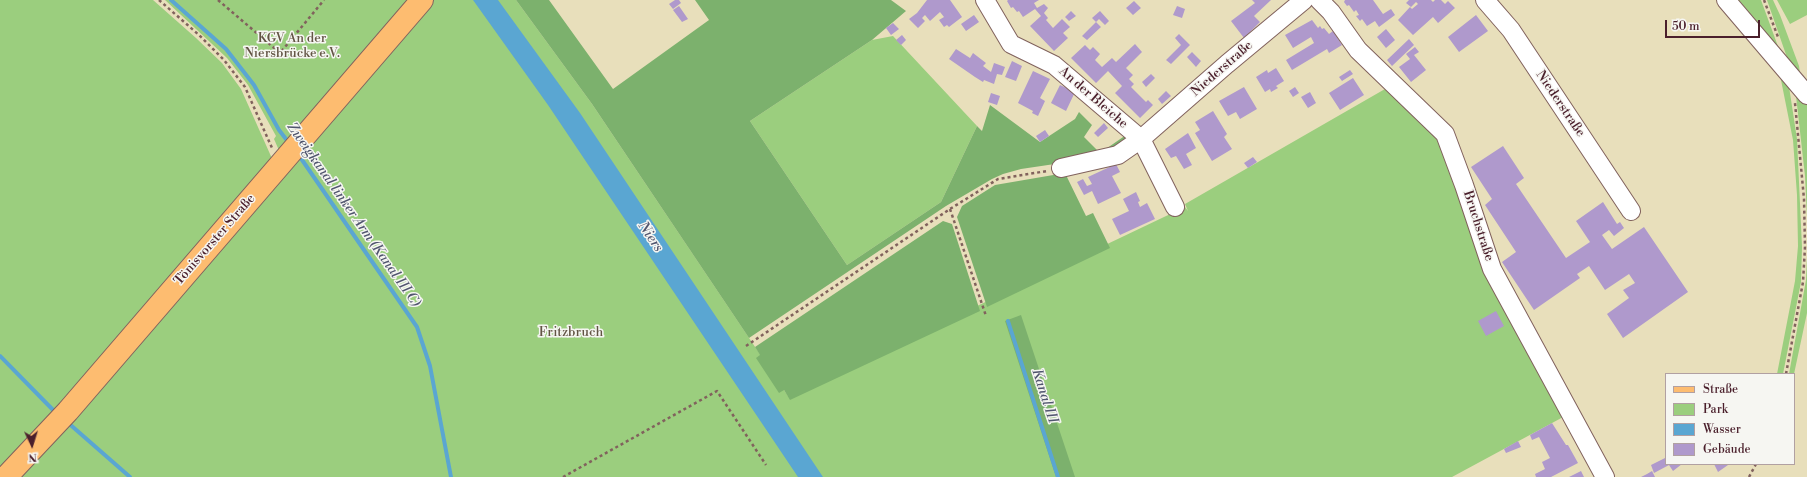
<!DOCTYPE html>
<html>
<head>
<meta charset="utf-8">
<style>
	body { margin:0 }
	#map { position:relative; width:1807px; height:477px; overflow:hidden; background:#e8dfbb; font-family:"Libre Bodoni",serif }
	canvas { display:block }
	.legend { position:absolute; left:1665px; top:373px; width:130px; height:92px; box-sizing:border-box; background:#f6f6f2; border:1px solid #b1a0a2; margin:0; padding:5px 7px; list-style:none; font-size:12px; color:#4a1f2b }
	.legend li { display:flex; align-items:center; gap:8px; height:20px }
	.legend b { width:20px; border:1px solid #b1a0a2 }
	.north { position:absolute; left:12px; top:425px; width:40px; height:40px; -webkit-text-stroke:3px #f6f6f2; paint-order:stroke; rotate:176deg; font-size:11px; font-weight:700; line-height:16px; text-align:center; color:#4a1f2b }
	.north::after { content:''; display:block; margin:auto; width:14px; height:18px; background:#4a1f2b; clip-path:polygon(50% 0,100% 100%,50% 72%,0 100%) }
	.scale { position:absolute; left:1665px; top:20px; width:95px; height:18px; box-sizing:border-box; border:2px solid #4a1f2b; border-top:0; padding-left:5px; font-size:12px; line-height:14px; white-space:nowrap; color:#4a1f2b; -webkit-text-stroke:3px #f6f6f2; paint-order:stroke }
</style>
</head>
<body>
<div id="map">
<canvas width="1807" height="477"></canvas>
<ul class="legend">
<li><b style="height:5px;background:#fdbc70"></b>Straße</li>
<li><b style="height:11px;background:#9bce7e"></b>Park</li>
<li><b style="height:11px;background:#5aa6d2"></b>Wasser</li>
<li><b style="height:11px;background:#af99cc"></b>Gebäude</li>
</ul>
<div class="north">N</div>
<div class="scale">50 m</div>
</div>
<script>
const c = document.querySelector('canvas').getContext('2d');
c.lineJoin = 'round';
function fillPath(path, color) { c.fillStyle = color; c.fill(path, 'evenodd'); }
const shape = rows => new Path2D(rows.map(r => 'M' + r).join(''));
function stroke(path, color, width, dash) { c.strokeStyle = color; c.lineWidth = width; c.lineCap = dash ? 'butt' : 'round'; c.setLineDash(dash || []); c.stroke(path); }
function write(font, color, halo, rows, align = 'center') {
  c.font = font + ' "Libre Bodoni",serif'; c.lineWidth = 3; c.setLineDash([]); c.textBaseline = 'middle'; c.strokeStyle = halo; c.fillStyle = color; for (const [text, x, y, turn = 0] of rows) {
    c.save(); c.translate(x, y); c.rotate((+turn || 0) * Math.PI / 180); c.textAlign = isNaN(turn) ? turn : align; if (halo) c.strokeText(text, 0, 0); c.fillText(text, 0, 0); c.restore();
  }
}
fillPath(shape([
	[0,0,153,0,196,38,222,63,241,89,274,163,0,472],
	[165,0,516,0,592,104,788,396,1185,207,1188,211,1185,204,1385,89,1441,139,1565,416,1452,477,16,477,281,155,274,139,276,136,248,85,227,58],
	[1731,0,1761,0,1783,60],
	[1767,0,1773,0,1780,15,1799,66,1801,81,1791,69],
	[1777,0,1807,0,1807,15,1790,24],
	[893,36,977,126,941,202,847,265,750,121,872,40],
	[1779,70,1788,80,1797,139,1802,247,1801,282,1783,374,1777,374,1795,281,1798,246,1797,195,1793,140],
	[1795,87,1807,100,1807,217,1805,176],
	[1807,256,1807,313,1794,374,1789,374,1806,280]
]), '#9bce7e');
fillPath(shape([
	[516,0,549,0,613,89,709,20,695,0,891,0,906,11,872,40,750,121,847,265,941,202,977,126,982,131,990,105,1040,142,1075,119,1079,112,1092,125,1084,137,1100,153,1126,135,1129,141,1102,157,1021,169,1003,174,992,179,946,206,749,338,592,104],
	[1065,173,1086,216,1093,213,1110,248,987,307,957,217,962,206,995,185],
	[943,221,952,224,980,311,790,400,784,390,779,393,756,358,760,355,755,347],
	[1021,315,1075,477,1056,477,1005,321]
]), '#7cb16d');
fillPath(shape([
	[473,0,498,0,580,113,823,477,798,477,548,105]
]), '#5aa6d2');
stroke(shape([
	[171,0,226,49,254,85,279,130,289,143],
	[298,154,417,327,430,366,451,477],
	[1008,321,1058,477],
	[0,356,56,413],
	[66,421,130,477]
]), '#5aa6d2', 4);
fillPath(shape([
	[675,0,679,0,681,3,673,9,669,4],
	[927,0,950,0,962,17,949,27,947,25,944,27,939,20,944,17,940,12,930,21,925,15,922,18,925,21,918,28,909,19,917,13],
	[1008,0,1039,0,1034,3,1037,8,1044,4,1048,8,1044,13,1048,18,1046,20,1053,28,1062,19,1070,27,1063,33,1068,38,1054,51,1030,26,1041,16,1035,9,1023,17,1019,11,1017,12,1013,7,1011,8,1007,1],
	[1252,0,1271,0,1254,16,1260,22,1244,38,1231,21,1255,3],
	[1345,0,1373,0,1383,14,1391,9,1395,15,1379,27,1375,21,1367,26,1362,19,1360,21,1356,16,1359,15,1356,10,1354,12,1349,5,1347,6,1344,2],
	[1409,0,1431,0,1433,2,1435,0,1441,0,1445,4,1448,1,1455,8,1438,23,1433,17,1413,35,1398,20,1410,7,1412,9,1418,4,1416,2,1411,7,1406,3],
	[1134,1,1141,8,1133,15,1126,8],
	[679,6,688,19,682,22,673,10],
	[1177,6,1185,9,1182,18,1173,15],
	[1071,11,1076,16,1069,21,1065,17],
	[1100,11,1109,21,1105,25,1099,19,1096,22,1092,18],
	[974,15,979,22,966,31,961,24],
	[1476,15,1488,31,1459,52,1448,37],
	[1312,20,1318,28,1320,26,1322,29,1324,28,1329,34,1333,31,1342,45,1329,53,1327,49,1292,70,1286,60,1314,43,1311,37,1293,48,1285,35],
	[1096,22,1101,27,1087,40,1082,36],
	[893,23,899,29,891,35,886,28],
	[1386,29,1395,40,1386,48,1377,37],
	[1179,34,1190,45,1171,64,1166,60,1181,45,1175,38],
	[902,35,906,40,901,45,896,40],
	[1409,39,1414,45,1392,66,1387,60],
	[1135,44,1142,52,1126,68,1133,75,1129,79,1134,84,1131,87,1146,102,1148,100,1153,105,1140,118,1115,93,1122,86,1108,71,1096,83,1071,58,1085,45,1090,50,1093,47,1100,54,1095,60,1102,67,1112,58,1116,62],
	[1415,47,1419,52,1414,55,1426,70,1411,82,1399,67,1410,59,1406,54],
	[956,49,970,58,973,53,986,63,983,66,991,72,994,63,1005,67,1002,75,997,74,994,84,984,80,983,82,975,77,949,59],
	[1192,52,1201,61,1196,67,1187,57],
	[1012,61,1022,66,1016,81,1005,77],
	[1276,68,1284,81,1276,86,1278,88,1271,92,1270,89,1265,92,1256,77,1267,70,1268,73],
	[1350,70,1353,74,1342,81,1339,77],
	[1033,71,1050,79,1040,98,1045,101,1038,116,1032,113,1033,111,1018,103],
	[1151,74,1155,78,1146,87,1142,82],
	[1353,78,1364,95,1340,110,1329,93],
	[1060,85,1075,92,1066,111,1051,103],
	[1244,87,1257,109,1240,119,1236,112,1228,116,1219,101],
	[1295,87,1299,93,1293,97,1289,91],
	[1166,91,1171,96,1162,104,1158,99],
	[1310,92,1316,103,1308,108,1301,97],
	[991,93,1000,96,997,105,988,102],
	[1213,111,1227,134,1224,137,1232,149,1212,161,1195,133,1200,130,1195,122],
	[1104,123,1108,128,1098,137,1094,133],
	[1045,130,1049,136,1040,142,1036,136],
	[1188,133,1196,148,1186,154,1192,165,1184,169,1176,156,1171,158,1165,149],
	[1503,146,1524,178,1516,184,1566,258,1590,242,1576,221,1603,202,1617,224,1620,222,1624,228,1614,236,1609,230,1602,235,1612,249,1644,227,1688,292,1623,338,1607,314,1629,298,1623,290,1635,283,1629,274,1605,290,1589,266,1577,274,1580,278,1534,310,1502,262,1516,252,1485,205,1492,199,1471,167],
	[1253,157,1257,162,1248,168,1244,163],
	[1116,164,1120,172,1112,176,1121,193,1098,204,1092,191,1084,195,1077,182,1083,179,1087,186,1092,184,1088,177],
	[1136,192,1140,201,1138,202,1140,207,1147,203,1155,219,1120,235,1112,219,1129,211,1123,199],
	[1496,311,1504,326,1486,336,1478,321],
	[1552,423,1566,445,1568,445,1578,463,1551,477,1536,477,1535,474,1545,469,1542,462,1550,458,1539,437,1532,440,1530,435],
	[1518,441,1521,447,1506,453,1504,449],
	[1665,458,1666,464,1682,464,1673,471,1669,465,1654,473,1651,465],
	[1714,464,1727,464,1728,465,1718,472],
	[1581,471,1584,477,1569,477],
	[1652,471,1655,477,1641,477,1647,474]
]), '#af99cc');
const minor = shape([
	[985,0,1011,44,1054,65,1141,139,1175,207],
	[1319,0,1331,12,1358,50,1445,134,1464,185,1492,269,1605,477],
	[1485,0,1511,30,1631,211],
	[1726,0,1807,95],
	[1061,168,1118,155,1141,139,1227,64,1304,0]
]);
const major = shape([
	[6,477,68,411,422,0]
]);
stroke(minor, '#81625d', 20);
stroke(major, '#81625d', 24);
stroke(shape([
	[159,0,199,35,224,60,245,87,272,148],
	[218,0,280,53,324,0],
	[1764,0,1778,37],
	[950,209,986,316],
	[746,346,950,209,998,179,1047,171],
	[1786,374,1803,282,1805,247,1804,199,1795,103],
	[563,477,717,391,766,465],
	[1749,477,1756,464]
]), '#81625d', 2.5, [3, 3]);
stroke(minor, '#fff', 18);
stroke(major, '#fdbc70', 22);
write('13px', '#625444', '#f6f6f2', [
	["KGV An der",292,39],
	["Niersbrücke e.V.",292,54],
	["Fritzbruch",571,333]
]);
write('13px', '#4a1f2b', '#f6f6f2', [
	["Niederstraße",1222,69,-41],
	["An der Bleiche",1093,98,41],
	["Niederstraße",1560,104,56],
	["Bruchstraße",1478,226,72],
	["Tönisvorster Straße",215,240,-49]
]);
write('italic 14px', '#50556e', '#f6f6f2', [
	["Zweigkanal linker Arm (Kanal III C)",353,215,55],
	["Niers",650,237,56],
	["Kanal III",1044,396,72]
]);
</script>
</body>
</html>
